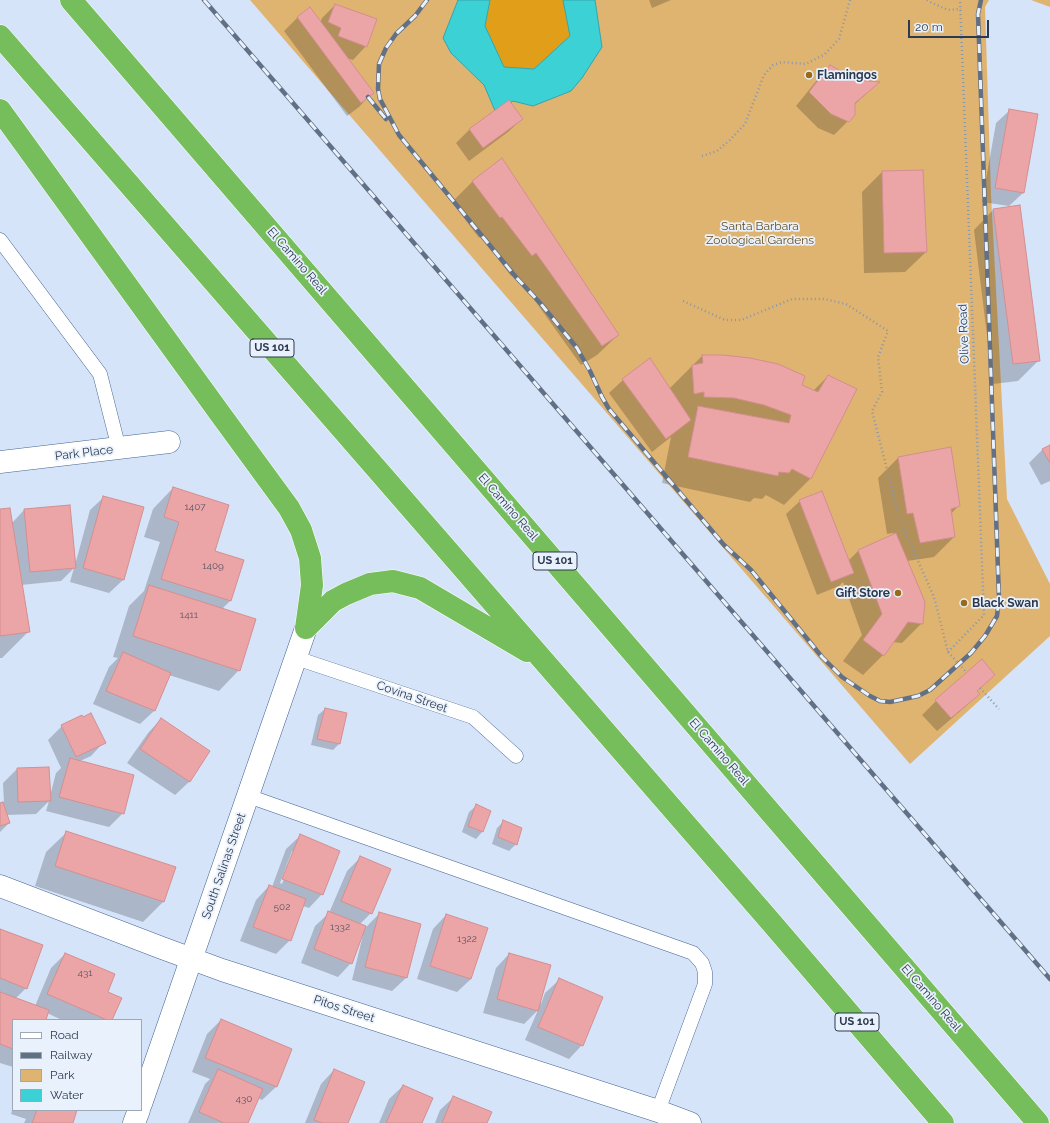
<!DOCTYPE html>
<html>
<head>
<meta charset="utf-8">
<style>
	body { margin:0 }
	#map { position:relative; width:1050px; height:1123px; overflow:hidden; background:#d6e4fa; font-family:Raleway,sans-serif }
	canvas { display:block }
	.legend { position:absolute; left:12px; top:1019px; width:130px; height:92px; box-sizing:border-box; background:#e9f1fc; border:1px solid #9da8b7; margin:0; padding:5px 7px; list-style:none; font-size:12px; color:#2c3a4f }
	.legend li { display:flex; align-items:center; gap:8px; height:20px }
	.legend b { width:20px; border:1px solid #9da8b7 }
	.scale { position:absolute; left:908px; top:20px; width:81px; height:18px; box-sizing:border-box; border:2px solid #2c3a4f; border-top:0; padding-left:5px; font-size:12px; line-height:14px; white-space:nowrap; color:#2c3a4f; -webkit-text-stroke:3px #e9f1fc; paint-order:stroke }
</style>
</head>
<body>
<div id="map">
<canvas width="1050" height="1123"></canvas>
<ul class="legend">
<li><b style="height:5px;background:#fff"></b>Road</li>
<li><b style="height:5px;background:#627085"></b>Railway</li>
<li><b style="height:11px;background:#dfb471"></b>Park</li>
<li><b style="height:11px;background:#3bd1d5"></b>Water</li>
</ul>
<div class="scale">20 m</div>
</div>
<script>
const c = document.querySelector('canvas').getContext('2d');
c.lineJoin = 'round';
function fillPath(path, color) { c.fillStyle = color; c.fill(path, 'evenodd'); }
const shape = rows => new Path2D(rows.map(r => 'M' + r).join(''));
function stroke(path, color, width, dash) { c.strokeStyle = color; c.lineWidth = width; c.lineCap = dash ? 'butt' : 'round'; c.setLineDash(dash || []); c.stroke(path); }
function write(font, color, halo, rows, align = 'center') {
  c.font = font + ' Raleway,sans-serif'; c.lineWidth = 3.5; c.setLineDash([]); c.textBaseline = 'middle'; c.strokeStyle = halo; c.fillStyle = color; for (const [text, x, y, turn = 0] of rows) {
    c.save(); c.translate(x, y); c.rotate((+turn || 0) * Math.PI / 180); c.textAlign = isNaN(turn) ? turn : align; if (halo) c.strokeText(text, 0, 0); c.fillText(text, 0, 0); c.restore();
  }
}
fillPath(shape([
	[250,0,989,0,985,7,991,194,1007,499,1050,584,1050,636,910,764],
	[1031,0,1050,0,1050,7]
]), '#dfb471');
fillPath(shape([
	[490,0,563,0,570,36,534,69,504,67,485,26]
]), '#e19f19');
const water = shape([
	[458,0,490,0,485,26,504,67,534,69,570,36,563,0,595,0,602,47,582,78,571,91,533,106,513,101,496,113,484,85,451,53,443,38,458,0]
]);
fillPath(water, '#3bd1d5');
stroke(water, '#36a4ad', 1);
fillPath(shape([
	[649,0,671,0,652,8],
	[335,5,366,46,353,60,346,58,372,93,359,107,347,116,284,31,297,18,310,9,320,23,322,18],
	[831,66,857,81,878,83,854,105,848,121,834,135,818,128,796,106,817,80],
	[1010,110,1023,193,1009,206,982,202,996,123],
	[522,119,508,132,469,161,456,143,470,129],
	[502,160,618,335,597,355,581,365,515,273,511,276,481,236,479,238,452,202,472,182],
	[922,171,926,252,905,272,864,273,862,192,882,172],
	[994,209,1039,360,1018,381,993,384,974,230],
	[702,356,723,356,800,385,813,391,828,376,811,478,784,505,766,495,762,499,754,498,750,502,662,483,671,437,652,452,609,393,623,380,669,389],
	[1050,446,1050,481,1041,485,1029,463,1043,449],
	[898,458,959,505,951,514,954,537,934,557,907,561,922,623,902,643,892,642,883,655,863,675,843,661,862,635,843,582,839,586,817,595,786,514,800,501,848,561,859,550,894,535,893,533,887,534,878,478],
	[173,488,214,551,243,561,230,601,222,609,239,670,219,691,169,675,154,711,140,724,93,704,109,667,118,658,113,657,129,606,144,591,160,542,144,537,153,509],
	[104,497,143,508,123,580,109,593,70,582,74,568,61,581,21,585,29,631,2,658,0,658,0,510,12,523,24,510,75,565,90,510],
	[982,660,976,692,978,694,965,707,937,731,922,715,936,701],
	[325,709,340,743,333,750,311,745,318,715],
	[161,719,209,751,189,782,175,795,127,763,148,733],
	[62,726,104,742,91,756,80,761,123,813,109,827,46,811,49,801,36,814,6,815,9,823,0,832,0,804,4,803,3,783,17,769,48,768,50,796,56,773,61,768,48,740],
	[476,806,490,811,482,832,476,839,462,832,469,812],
	[504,821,516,844,509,851,492,844,497,828],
	[67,832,163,902,143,922,35,886,46,852],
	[300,836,322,894,309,908,303,906,290,940,276,954,240,941,256,900,269,886,272,887,286,849],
	[292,851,294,851,282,884,280,883],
	[361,857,371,913,360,924,366,927,379,914,406,978,392,991,352,980,363,935,362,935,351,963,338,977,301,963,315,926,329,913,347,871],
	[446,915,471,979,457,992,417,979,433,929],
	[0,930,26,988,15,999,35,1006,51,968,65,954,107,992,111,1020,62,1020,47,1013,45,1020,13,1020,13,1067,0,1063],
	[509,954,540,1003,541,1004,545,993,559,980,582,1045,569,1059,525,1040,538,1010,524,1024,483,1013,496,968],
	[221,1020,276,1087,262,1100,258,1098,247,1123,188,1123,205,1084,210,1079,192,1072,207,1034],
	[334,1070,347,1123,305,1123,321,1084],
	[403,1086,421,1123,379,1123,389,1099],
	[454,1097,486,1123,435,1123,440,1110],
	[13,1107,13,1110,76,1110,72,1123,24,1123,26,1119,11,1114]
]), '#0003');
const building = shape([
	[335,4,377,19,367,47,338,36,341,28,328,22,335,4],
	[310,7,374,93,361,103,297,17,310,7],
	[830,65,857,80,880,82,855,103,855,115,849,122,831,114,809,92,830,65],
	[509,100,523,119,483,148,469,129,509,100],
	[1009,109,1038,114,1024,193,995,188,1009,109],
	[502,158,619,335,602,346,536,253,532,256,502,217,500,218,472,181,502,158],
	[923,170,927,252,884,253,882,171,923,170],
	[1020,205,1040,361,1013,364,993,209,1020,205],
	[702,355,723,355,750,358,778,364,805,376,802,385,818,392,828,375,857,389,811,479,792,469,789,473,779,472,778,476,688,457,698,406,789,423,791,415,764,405,734,398,704,397,704,392,694,394,692,365,703,363,702,355],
	[650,358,691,420,666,439,622,379,650,358],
	[1050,445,1050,463,1042,449,1050,445],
	[951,447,960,506,951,509,955,537,920,543,913,513,907,514,898,457,951,447],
	[173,487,229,505,215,551,244,560,231,601,161,579,179,522,164,517,173,487],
	[822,491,854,573,831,582,799,500,822,491],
	[103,496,144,507,124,580,83,568,103,496],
	[70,505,76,568,30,572,24,509,70,505],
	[10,508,30,632,0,636,0,509,10,508],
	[896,533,925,602,923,624,908,622,884,656,863,640,882,614,858,550,896,533],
	[149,585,256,619,240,671,133,636,149,585],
	[123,652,171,673,155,711,106,691,123,652],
	[982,659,995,675,977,691,980,694,951,718,935,700,982,659],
	[325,708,347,713,340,744,317,739,325,708],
	[91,713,106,743,76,757,61,725,82,715,83,717,91,713],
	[161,718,210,751,190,782,140,749,161,718],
	[70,758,134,775,124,814,59,797,70,758],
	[49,767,51,801,18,802,17,768,49,767],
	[3,802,10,823,0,826,0,803,3,802],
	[476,804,491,811,483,832,468,826,476,804],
	[503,820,522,828,517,845,498,837,503,820],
	[66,831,176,867,164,902,55,866,66,831],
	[300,834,340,851,323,895,282,879,300,834],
	[360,856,391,869,372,914,341,901,360,856],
	[269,885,306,899,291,941,253,927,269,885],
	[328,911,366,926,352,964,314,949,328,911],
	[379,912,421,924,407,978,365,967,379,912],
	[446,914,488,928,471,979,430,966,446,914],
	[0,929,43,945,27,989,0,978,0,929],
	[65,953,115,974,108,992,122,998,112,1020,107,1020,47,994,65,953],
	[509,953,551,965,538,1011,497,999,509,953],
	[559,978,603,997,583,1046,538,1027,559,978],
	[0,992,49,1010,46,1020,13,1020,13,1049,0,1044,0,992],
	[221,1019,292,1049,277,1087,205,1058,221,1019],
	[218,1069,263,1089,248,1123,224,1123,199,1112,218,1069],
	[334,1069,365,1082,348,1123,322,1123,314,1120,334,1069],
	[403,1085,433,1098,422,1123,386,1123,403,1085],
	[453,1096,492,1112,487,1123,442,1123,453,1096],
	[37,1110,77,1110,73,1123,32,1123,37,1110]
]);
fillPath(building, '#eba5a6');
stroke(building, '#d38e90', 1);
const lane = shape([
	[0,240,100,374,119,449],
	[296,658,473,717,516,756],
	[248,796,693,953,702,963,705,972,705,984,658,1111]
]);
const street = shape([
	[0,462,169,442],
	[0,886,162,948,222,970,658,1111,690,1123]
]);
const secondary = shape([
	[141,1104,306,628],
	[134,1123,139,1110]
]);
const highway = shape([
	[71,0,1038,1123],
	[0,36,770,921,943,1123],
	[0,110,221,415,289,508,301,530,310,558,312,585,306,628],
	[306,628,333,601,346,594,370,584,393,581,420,588,527,651]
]);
stroke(lane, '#446492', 15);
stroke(street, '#446492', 23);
stroke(secondary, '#446492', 23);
stroke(highway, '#fff', 23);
stroke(shape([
	[927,0,930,2,948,10,961,9],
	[702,156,717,151,730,140,745,124,764,75,773,65,782,62,806,64,825,54,839,39,850,0],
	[683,301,725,320,741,320,792,299,824,299,846,304,888,331,878,357,882,392,872,411,900,520,934,597,948,652,966,672],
	[948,652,984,615,960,0],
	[980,688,999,709]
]), '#8997ac', 2.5, [1, 3]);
stroke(lane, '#fff', 14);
stroke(street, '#fff', 22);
stroke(secondary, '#fff', 22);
stroke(highway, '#76bd5b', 22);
const rail = shape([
	[204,0,1050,979],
	[427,0,415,16,396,34,386,48,379,64,378,89,380,99,399,135,515,276,541,304,577,348,590,371,602,397,609,409,724,545,751,570,822,657,842,677,870,696,880,701,890,702,918,696,930,690,971,653,985,636,997,616,999,598,978,14,981,0],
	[368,97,386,119]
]);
stroke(rail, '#627085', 4.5);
stroke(rail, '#e9f1fc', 3, [9]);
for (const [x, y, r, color] of [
	[809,75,4,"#976b19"],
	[898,593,4,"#976b19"],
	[964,603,4,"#976b19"]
]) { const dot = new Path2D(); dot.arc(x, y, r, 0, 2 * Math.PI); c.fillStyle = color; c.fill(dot); stroke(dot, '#e9f1fc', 1.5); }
write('10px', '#5c5565', null, [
	["1407",195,507],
	["1409",213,566],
	["1411",189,615],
	["502",282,907],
	["1332",340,927],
	["1322",467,939],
	["431",85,973],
	["430",244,1099]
]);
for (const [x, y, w] of [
	[272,348,44],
	[555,561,44],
	[857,1022,44]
]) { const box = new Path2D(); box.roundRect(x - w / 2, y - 9, w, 18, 3); c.fillStyle = '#e9f1fc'; c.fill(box); stroke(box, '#2c3a4f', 1); }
write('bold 11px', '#2c3a4f', null, [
	["US 101",272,348],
	["US 101",555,561],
	["US 101",857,1022]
]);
write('bold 12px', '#2c3a4f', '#e9f1fc', [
	["Flamingos",817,75],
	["Gift Store",890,593,"right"],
	["Black Swan",972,603]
], 'left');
write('12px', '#674c1d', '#e9f1fc', [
	["Santa Barbara",760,226],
	["Zoological Gardens",760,240]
]);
write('12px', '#2c3a4f', '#e9f1fc', [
	["El Camino Real",297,261,49],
	["Olive Road",964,334,-92],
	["Park Place",84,453,-7],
	["El Camino Real",508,507,49],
	["Covina Street",412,697,19],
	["El Camino Real",719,752,49],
	["South Salinas Street",224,866,-71],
	["El Camino Real",931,998,49],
	["Pitos Street",344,1009,18]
]);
</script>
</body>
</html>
